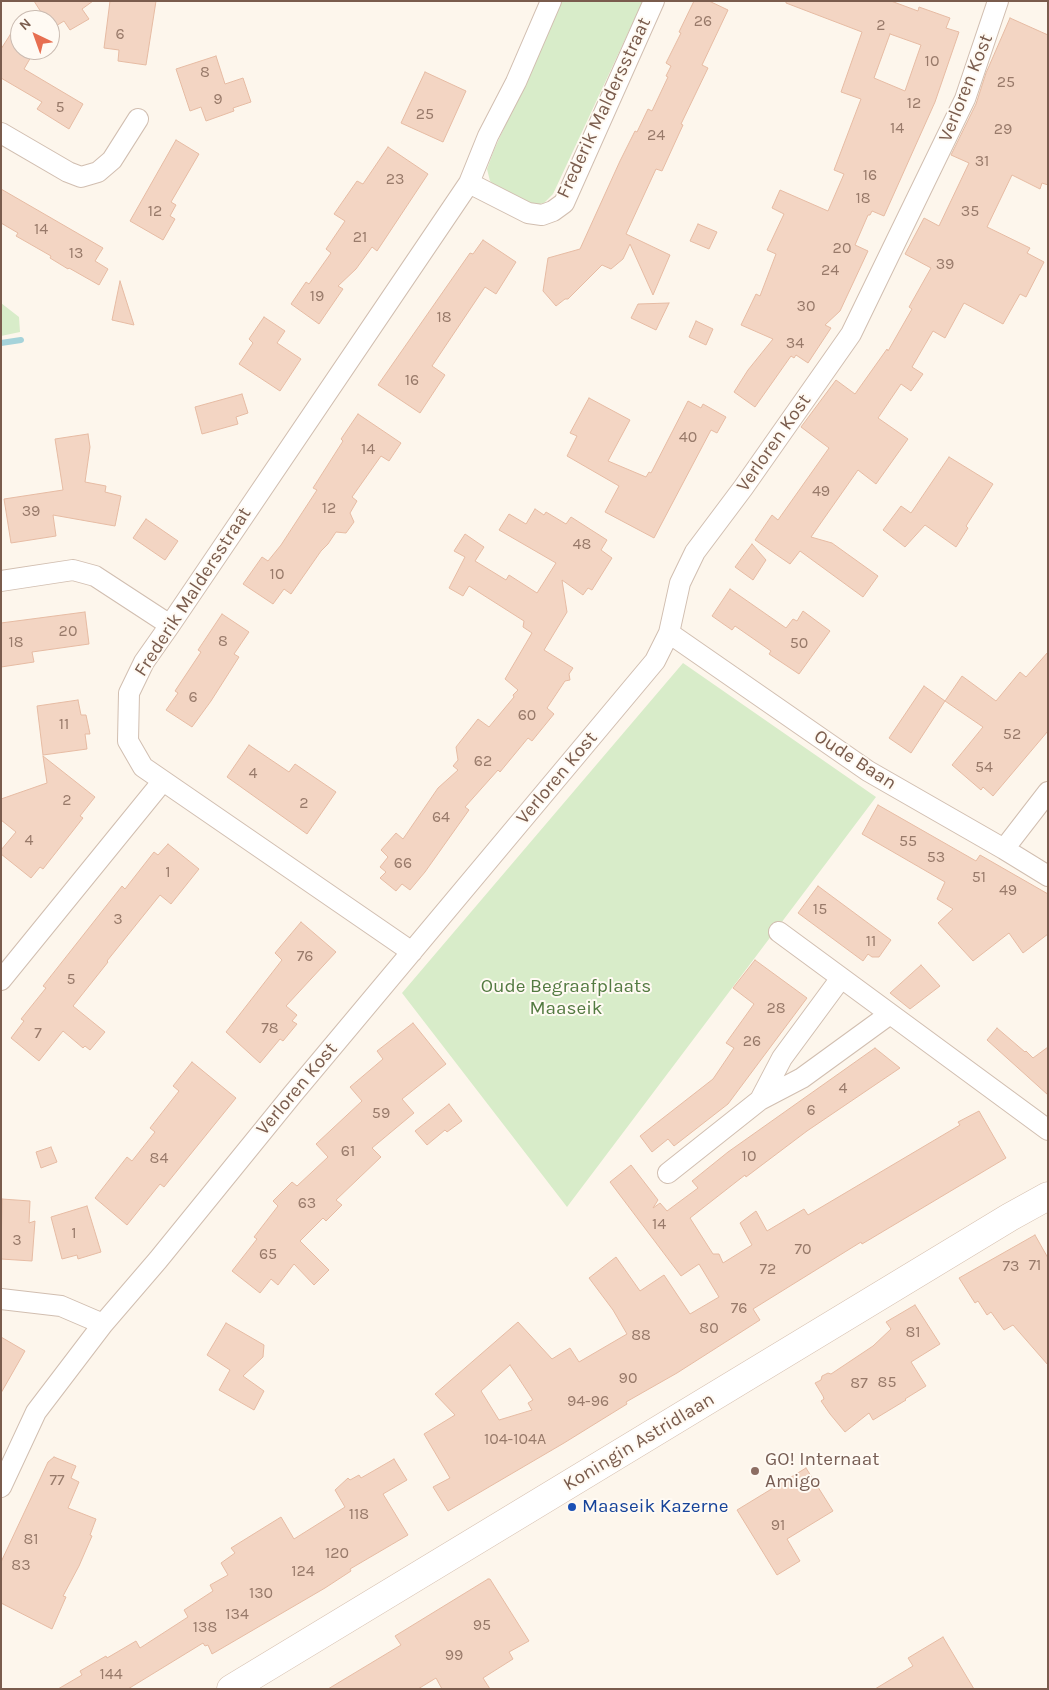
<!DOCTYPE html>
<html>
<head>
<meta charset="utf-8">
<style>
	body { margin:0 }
	#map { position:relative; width:1049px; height:1690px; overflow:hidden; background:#fdf6ec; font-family:Karla,sans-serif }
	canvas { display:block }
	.frame { position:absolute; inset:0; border:2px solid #7a5c4d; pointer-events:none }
	.north { position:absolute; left:10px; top:10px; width:50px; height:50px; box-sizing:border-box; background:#fffaf3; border:1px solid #cabbb1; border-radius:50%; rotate:318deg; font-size:14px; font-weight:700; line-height:20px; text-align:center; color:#7a5c4d }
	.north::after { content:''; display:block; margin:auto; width:18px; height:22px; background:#e76f51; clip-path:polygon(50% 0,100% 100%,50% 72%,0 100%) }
</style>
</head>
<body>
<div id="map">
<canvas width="1049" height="1690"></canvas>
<div class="frame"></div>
<div class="north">N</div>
</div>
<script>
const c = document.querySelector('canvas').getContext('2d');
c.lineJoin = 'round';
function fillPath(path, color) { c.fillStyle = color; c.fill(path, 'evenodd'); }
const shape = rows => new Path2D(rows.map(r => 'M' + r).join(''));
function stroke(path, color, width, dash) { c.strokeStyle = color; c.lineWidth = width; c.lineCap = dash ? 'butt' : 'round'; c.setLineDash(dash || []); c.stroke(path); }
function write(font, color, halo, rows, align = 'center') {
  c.font = font + ' Karla,sans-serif'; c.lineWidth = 4; c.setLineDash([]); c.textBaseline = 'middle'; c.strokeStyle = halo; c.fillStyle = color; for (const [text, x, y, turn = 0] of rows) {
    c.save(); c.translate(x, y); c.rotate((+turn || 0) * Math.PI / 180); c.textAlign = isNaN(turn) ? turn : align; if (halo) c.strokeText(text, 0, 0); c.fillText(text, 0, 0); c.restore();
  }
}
fillPath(shape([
	[562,1,643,1,553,194,544,203,535,205,501,192,490,181,487,169,494,150],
	[1,303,19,317,20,332,1,336],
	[683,663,876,797,567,1207,402,993]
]), '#d8ecc9');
stroke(shape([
	[1,343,21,340]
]), '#a5d3da', 6);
const building = shape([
	[34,1,93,1,82,9,89,19,70,30,64,21,51,29,50,20,46,20,34,1],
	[110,1,156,1,146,65,118,61,119,50,104,48,110,1],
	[694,1,709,1,728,10,702,65,708,68,681,124,683,125,662,171,656,169,626,234,670,255,653,295,630,244,623,259,611,269,602,265,568,299,565,299,556,306,543,291,548,258,580,249,620,161,635,131,637,132,648,109,652,111,668,77,666,76,671,66,666,63,681,33,679,32,694,1],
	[786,1,891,1,918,11,919,7,950,18,946,28,959,32,935,102,884,216,872,211,870,215,868,215,855,245,868,251,840,311,825,325,831,328,808,363,796,355,794,358,791,356,755,407,734,392,748,370,773,339,741,325,756,294,760,296,776,254,767,250,784,214,772,208,780,190,828,211,844,174,834,170,861,99,841,92,862,32,786,3,786,1],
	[890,34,921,45,905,91,874,78,890,34],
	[1010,18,1048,35,1048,185,1042,183,1040,189,1012,175,987,227,1030,248,1027,253,1044,262,1026,297,1020,294,1003,324,964,303,945,338,933,331,912,367,923,374,911,391,901,384,878,418,908,439,876,484,858,470,811,537,832,543,878,576,863,597,800,551,790,564,755,540,772,515,778,520,829,448,801,427,836,380,855,394,887,349,888,351,912,309,909,307,931,268,905,254,924,218,939,226,969,163,951,155,976,104,986,73,1010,18],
	[10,35,20,40,20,50,35,50,24,69,83,104,69,129,37,109,42,102,1,78,1,49,10,35],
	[216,56,225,84,243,78,251,102,233,108,234,111,206,121,201,107,190,111,176,69,216,56],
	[425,72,466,91,443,142,401,123,425,72],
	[176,140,199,154,171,202,176,205,170,216,175,219,163,240,130,221,176,140],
	[388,147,428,174,377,251,372,247,356,269,338,286,343,289,319,324,291,304,306,282,309,284,331,253,326,249,345,221,334,214,357,181,363,184,388,147],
	[1,189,103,248,95,261,108,269,99,285,69,268,68,269,50,258,51,256,16,236,18,233,1,223,1,189],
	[698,224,717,232,709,249,690,241,698,224],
	[483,240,516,262,496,294,485,287,432,366,445,375,420,413,378,385,470,253,473,254,483,240],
	[120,281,134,325,112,320,120,281],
	[669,303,656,330,631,318,638,304,669,303],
	[264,317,285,331,277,343,301,359,280,391,239,364,253,343,249,339,264,317],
	[696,321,713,329,706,345,689,337,696,321],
	[242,394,248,413,236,417,238,424,202,434,195,407,242,394],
	[589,398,630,420,608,461,646,477,649,472,651,473,688,401,701,408,703,404,726,417,717,433,711,430,654,538,605,512,619,486,567,456,577,436,570,433,589,398],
	[358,414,401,443,389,461,381,456,352,497,357,501,350,513,354,522,346,533,336,532,328,544,321,551,291,594,284,589,273,604,243,584,262,557,268,561,281,545,317,490,313,488,343,441,341,439,358,414],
	[88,434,90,447,85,482,106,486,105,492,121,496,115,526,53,515,56,536,11,543,4,499,63,490,55,439,88,434],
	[949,457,993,484,966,526,968,528,956,547,925,525,905,547,883,530,901,506,911,513,949,457],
	[535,509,544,515,546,512,566,524,571,517,607,540,601,550,612,558,592,590,588,588,583,595,562,580,567,612,544,650,573,668,569,674,570,680,565,681,547,708,554,714,532,741,528,738,500,772,498,770,465,807,469,810,425,872,410,890,402,884,396,891,380,878,386,872,380,867,388,857,381,850,396,833,403,839,438,788,458,770,453,766,458,760,456,747,478,719,489,727,514,697,513,695,518,690,505,679,532,633,523,627,524,621,469,586,463,596,449,588,465,557,454,551,465,534,484,547,475,561,506,580,509,575,537,593,556,563,499,530,509,514,526,524,535,509],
	[146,519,178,541,165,560,133,538,146,519],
	[752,544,766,560,753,580,735,567,752,544],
	[730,589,786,628,793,619,797,621,803,611,830,631,799,674,769,654,771,651,735,626,732,630,712,616,730,589],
	[85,612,89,644,32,652,34,662,1,667,1,623,85,612],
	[222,614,249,632,234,654,239,657,211,701,192,727,166,710,178,693,175,691,201,652,198,650,222,614],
	[1048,652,1048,731,993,796,983,787,981,790,952,765,983,727,945,701,962,676,996,701,1020,672,1026,677,1048,652],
	[924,686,945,701,911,753,889,738,924,686],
	[78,700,81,715,86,715,90,734,85,734,87,749,43,755,37,706,78,700],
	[249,745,289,772,295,764,336,792,307,834,227,777,249,745],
	[43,756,95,797,80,816,83,818,43,869,40,867,31,878,1,854,1,850,16,832,1,820,1,799,47,783,43,756],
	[878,805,976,861,980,855,1048,894,1048,934,1023,953,1009,933,973,961,938,923,953,909,937,899,945,882,862,834,878,805],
	[168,844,199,869,171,904,160,895,107,961,108,962,73,1006,105,1032,90,1050,85,1046,83,1048,63,1031,39,1061,11,1038,24,1021,21,1019,46,988,43,986,122,886,125,889,154,852,158,855,168,844],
	[818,886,891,940,879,957,872,957,868,954,863,961,798,913,818,886],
	[301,922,336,952,286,1006,297,1015,292,1021,297,1024,283,1041,280,1039,260,1063,226,1032,282,960,275,953,301,922],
	[755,960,807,998,728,1104,674,1146,668,1139,652,1152,640,1136,713,1079,734,1048,726,1043,754,1004,733,988,755,960],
	[921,965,940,986,910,1009,890,993,921,965],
	[413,1023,446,1064,402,1099,414,1113,372,1148,381,1157,336,1200,342,1205,326,1221,323,1218,300,1241,329,1270,314,1285,294,1264,278,1285,271,1279,260,1293,232,1271,257,1239,254,1237,278,1206,273,1201,292,1182,297,1186,328,1157,316,1144,362,1101,350,1087,383,1059,377,1051,413,1023],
	[997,1028,1025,1052,1026,1051,1033,1058,1048,1047,1048,1095,987,1040,997,1028],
	[875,1048,900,1068,807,1131,746,1177,745,1175,690,1218,713,1254,719,1254,723,1263,752,1245,740,1223,756,1211,767,1231,804,1209,808,1215,960,1125,958,1122,979,1111,1006,1158,862,1244,861,1242,753,1309,760,1320,677,1373,626,1402,627,1404,564,1443,448,1511,433,1487,450,1478,424,1434,455,1415,435,1394,518,1322,552,1359,570,1348,579,1362,627,1334,613,1310,589,1278,616,1257,640,1291,664,1275,690,1314,719,1297,699,1264,681,1276,610,1182,631,1165,658,1200,653,1208,660,1203,667,1211,698,1188,692,1181,728,1152,875,1048],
	[510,1365,533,1400,528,1403,532,1410,499,1420,481,1391,510,1365],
	[192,1062,236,1098,164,1187,160,1184,127,1225,95,1198,127,1157,132,1161,155,1132,150,1128,179,1091,173,1086,192,1062],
	[449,1104,462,1121,447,1132,445,1130,427,1145,415,1131,449,1104],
	[51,1147,57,1162,41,1168,36,1152,51,1147],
	[2,1199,30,1201,29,1223,35,1221,32,1261,1,1259,2,1199],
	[87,1206,101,1252,78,1259,77,1255,62,1259,51,1217,87,1206],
	[1035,1235,1048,1258,1048,1365,1013,1325,1004,1330,991,1312,987,1315,978,1301,975,1303,959,1278,1035,1235],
	[915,1305,940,1344,911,1362,926,1386,905,1399,906,1400,873,1420,869,1413,845,1432,830,1414,821,1401,824,1399,823,1396,815,1383,821,1380,822,1376,828,1373,831,1374,873,1346,891,1329,886,1322,915,1305],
	[226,1323,264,1345,263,1357,243,1376,264,1391,254,1410,219,1390,230,1370,207,1355,226,1323],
	[1,1337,25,1351,1,1393,1,1337],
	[54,1457,76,1466,71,1478,79,1482,68,1508,96,1519,90,1535,92,1536,79,1566,63,1596,66,1597,52,1629,1,1603,1,1562,48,1462,54,1457],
	[394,1459,407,1480,383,1494,408,1535,350,1569,351,1571,325,1588,212,1654,208,1645,205,1646,203,1643,128,1689,58,1689,82,1675,80,1671,106,1656,107,1658,136,1641,140,1648,188,1617,184,1610,213,1591,210,1585,228,1575,221,1563,235,1553,231,1548,281,1517,294,1539,345,1507,335,1490,348,1478,350,1480,359,1475,361,1478,394,1459],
	[806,1468,833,1511,787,1539,800,1561,777,1575,737,1510,806,1468],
	[488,1579,490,1579,529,1641,509,1652,513,1659,483,1678,490,1689,442,1689,436,1678,418,1689,328,1689,401,1645,395,1636,488,1579],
	[943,1637,974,1689,875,1689,913,1666,908,1658,943,1637]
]);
fillPath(building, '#f3d5c3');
stroke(building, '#e6bba3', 1);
const street = shape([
	[1,133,68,172,81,177,98,172,112,160,138,119],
	[469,183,528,213,542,215,553,211,564,203,654,1],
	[1,581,73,570,95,576,170,625],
	[669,633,868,771,1004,849,1048,876],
	[1004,849,1048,792],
	[779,932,1048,1130],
	[412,952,143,767,128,741,129,693,144,662,170,625,469,183,488,136,516,82,551,1],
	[1,980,162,782],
	[760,1100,782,1058,841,978],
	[668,1173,760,1100,802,1078,890,1014],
	[1,1299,61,1306,103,1324],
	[1,1487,36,1412,103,1324,158,1260,292,1095,655,661,669,633,680,583,695,552,743,488,851,334,965,99,998,1]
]);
const secondary = shape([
	[231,1689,1010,1217,1048,1196]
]);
stroke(street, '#d1beb0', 22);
stroke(secondary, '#d6c0b0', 29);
stroke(street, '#fff', 20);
stroke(secondary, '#fff', 28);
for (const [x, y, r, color] of [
	[755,1471,5,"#8d6e63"],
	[572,1507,5,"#1a4fb4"]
]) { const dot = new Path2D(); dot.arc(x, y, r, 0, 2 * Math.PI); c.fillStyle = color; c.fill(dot); stroke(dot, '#fffaf3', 2); }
write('16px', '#987a6a', null, [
	["26",703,21],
	["2",881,25],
	["6",120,34],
	["10",932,61],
	["8",205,72],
	["25",1006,82],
	["9",218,99],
	["12",914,103],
	["5",60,107],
	["25",425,114],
	["14",897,128],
	["29",1003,129],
	["24",656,135],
	["31",982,161],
	["16",870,175],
	["23",395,179],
	["18",863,198],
	["12",155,211],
	["35",970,211],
	["14",41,229],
	["21",360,237],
	["20",842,248],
	["13",76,253],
	["39",945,264],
	["24",830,270],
	["19",317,296],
	["30",806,306],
	["18",444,317],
	["34",795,343],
	["16",412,380],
	["40",688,437],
	["14",368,449],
	["49",821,491],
	["12",329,508],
	["39",31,511],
	["48",582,544],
	["10",277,574],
	["20",68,631],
	["8",223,641],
	["18",16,642],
	["50",799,643],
	["6",193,697],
	["60",527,715],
	["11",64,724],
	["52",1012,734],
	["62",483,761],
	["54",984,767],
	["4",253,773],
	["2",67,800],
	["2",304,803],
	["64",441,817],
	["4",29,840],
	["55",908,841],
	["53",936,857],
	["66",403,863],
	["1",168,872],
	["51",979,877],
	["49",1008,890],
	["15",820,909],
	["3",118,919],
	["11",871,941],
	["76",305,956],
	["5",71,979],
	["28",776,1008],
	["78",270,1028],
	["7",38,1033],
	["26",752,1041],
	["4",843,1088],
	["6",811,1110],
	["59",381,1113],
	["61",348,1151],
	["10",749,1156],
	["84",159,1158],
	["63",307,1203],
	["14",659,1224],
	["1",74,1233],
	["3",17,1240],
	["70",803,1249],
	["65",268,1254],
	["71",1035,1265],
	["73",1011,1266],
	["72",768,1269],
	["76",739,1308],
	["80",709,1328],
	["81",913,1332],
	["88",641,1335],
	["90",628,1378],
	["85",887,1382],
	["87",859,1383],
	["94-96",588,1401],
	["104-104A",515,1439],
	["77",57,1480],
	["118",359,1514],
	["91",778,1525],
	["81",31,1539],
	["120",337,1553],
	["83",21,1565],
	["124",303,1571],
	["130",261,1593],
	["134",237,1614],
	["95",482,1625],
	["138",205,1627],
	["99",454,1655],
	["144",111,1674]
]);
write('19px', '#7a5c4d', '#fffaf3', [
	["Verloren Kost",966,88,-68],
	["Frederik Maldersstraat",604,108,-65],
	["Verloren Kost",774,443,-55],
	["Frederik Maldersstraat",193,592,-57],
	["Oude Baan",855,760,33],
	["Verloren Kost",557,778,-50],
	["Verloren Kost",297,1089,-50],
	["Koningin Astridlaan",639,1442,-31]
]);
write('19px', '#537a41', '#fffaf3', [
	["Oude Begraafplaats",566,987],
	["Maaseik",566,1009]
]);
write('19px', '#785e54', '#fffaf3', [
	["GO! Internaat",765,1460],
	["Amigo",765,1482]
], 'left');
write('19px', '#164399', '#fffaf3', [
	["Maaseik Kazerne",582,1507]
], 'left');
</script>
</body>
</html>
